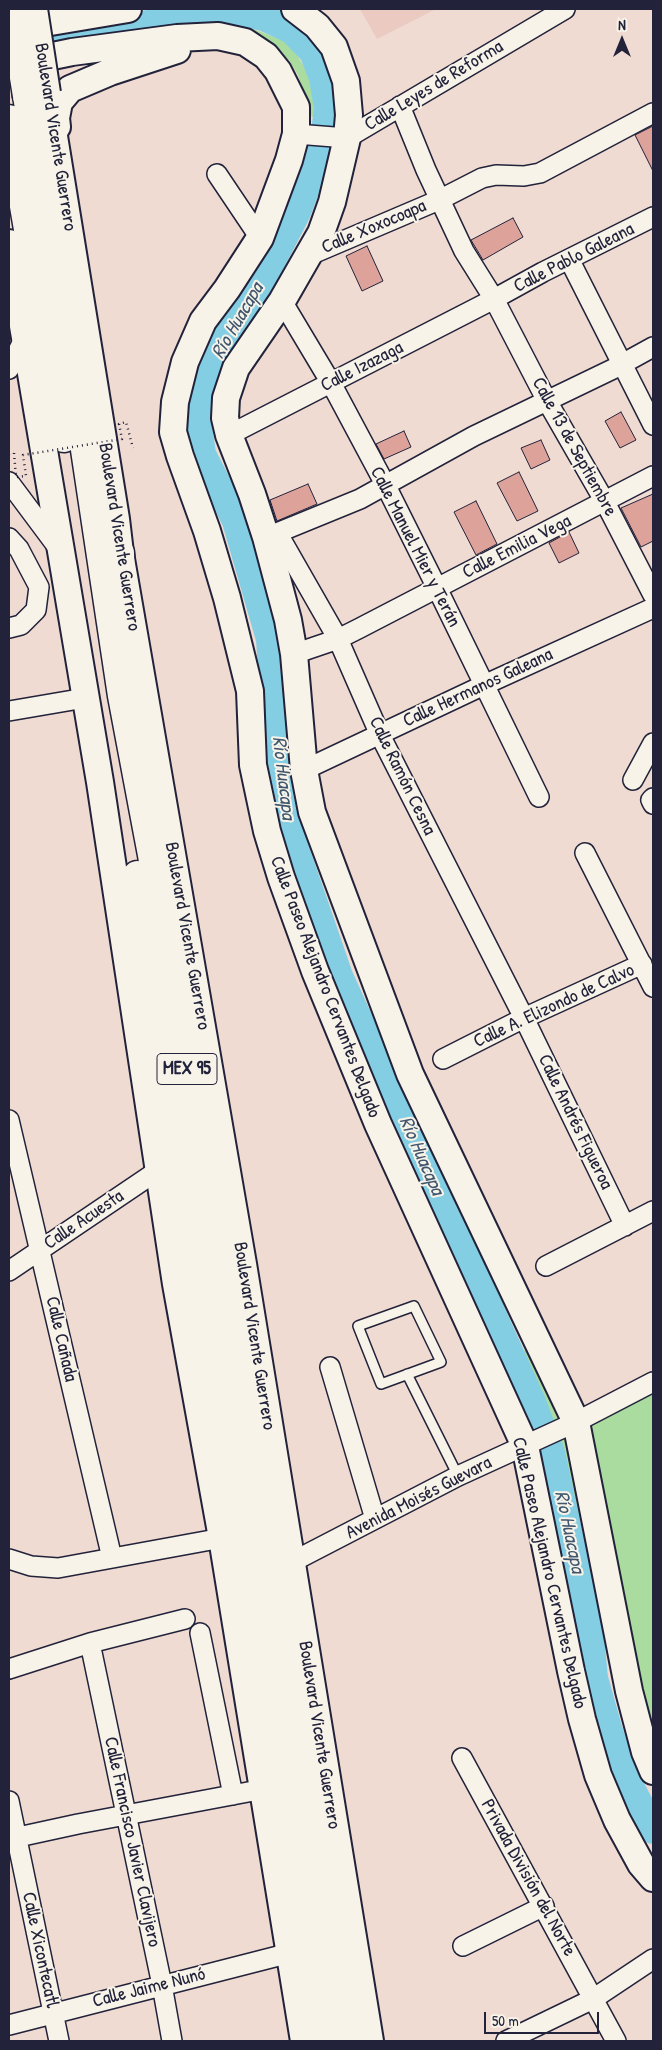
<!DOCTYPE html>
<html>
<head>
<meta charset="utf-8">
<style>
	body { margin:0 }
	#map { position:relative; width:662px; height:2050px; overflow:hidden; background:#efdbd1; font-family:"Patrick Hand",sans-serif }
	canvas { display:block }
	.frame { position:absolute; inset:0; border:10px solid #22223b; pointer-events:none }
	.north { position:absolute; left:597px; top:15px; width:50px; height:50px; -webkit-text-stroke:4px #f7f3e8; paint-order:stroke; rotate:0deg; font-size:14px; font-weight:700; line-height:20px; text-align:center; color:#22223b }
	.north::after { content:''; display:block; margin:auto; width:18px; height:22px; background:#22223b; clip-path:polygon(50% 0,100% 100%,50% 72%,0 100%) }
	.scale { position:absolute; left:484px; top:2012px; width:115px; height:22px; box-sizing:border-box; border:2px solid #22223b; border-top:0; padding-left:6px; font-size:15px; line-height:18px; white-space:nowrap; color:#22223b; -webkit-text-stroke:4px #f7f3e8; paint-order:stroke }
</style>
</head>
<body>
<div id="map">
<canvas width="662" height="2050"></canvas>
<div class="frame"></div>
<div class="north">N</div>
<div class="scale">50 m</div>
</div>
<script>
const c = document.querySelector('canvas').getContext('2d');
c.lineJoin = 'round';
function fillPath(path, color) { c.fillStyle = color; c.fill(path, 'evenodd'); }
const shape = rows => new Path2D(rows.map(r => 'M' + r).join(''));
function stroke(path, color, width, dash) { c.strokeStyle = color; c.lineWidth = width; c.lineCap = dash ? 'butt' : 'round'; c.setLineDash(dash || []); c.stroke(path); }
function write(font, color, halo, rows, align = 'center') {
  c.font = font + ' "Patrick Hand",sans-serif'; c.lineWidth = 4; c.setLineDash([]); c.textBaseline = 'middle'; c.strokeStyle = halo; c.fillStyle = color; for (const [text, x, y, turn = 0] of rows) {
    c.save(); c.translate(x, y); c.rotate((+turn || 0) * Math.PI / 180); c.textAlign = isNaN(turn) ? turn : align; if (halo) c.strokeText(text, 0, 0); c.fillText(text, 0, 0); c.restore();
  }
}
fillPath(shape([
	[360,9,436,9,377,39]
]), '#eacac1');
fillPath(shape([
	[216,22,251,28,284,41,295,52,303,65,319,103,321,117,312,117,298,75,289,60,274,48,169,29,196,23],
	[484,1254,508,1305,478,1320,454,1269],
	[527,1349,558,1420,528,1433,496,1364],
	[653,1392,653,1730,630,1635,586,1425],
	[568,1435,587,1518,548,1525,531,1453]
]), '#a9dc9e');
stroke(shape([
	[15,48,209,13,234,11,264,17,292,30,313,52,323,78,328,108,324,140,297,212,264,276,221,345,207,379,197,419,202,454,236,521,270,639,280,793,291,837,339,976,532,1402,551,1453,589,1626,594,1678,608,1728,622,1771,653,1830]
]), '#84cee4', 28);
const building = shape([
	[653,126,653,171,635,135,653,126],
	[513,218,523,237,483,260,471,240,513,218],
	[367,246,383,281,362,291,346,256,367,246],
	[621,412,636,440,620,448,605,421,621,412],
	[404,431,411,447,384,459,376,444,404,431],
	[541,440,550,460,531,469,521,448,541,440],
	[519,472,538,511,517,521,497,483,519,472],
	[308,484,317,504,277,521,270,500,308,484],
	[653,494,653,541,641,547,621,508,653,494],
	[476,501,497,544,476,555,454,512,476,501],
	[569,532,579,553,559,563,549,543,569,532]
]);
fillPath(building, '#dda39b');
stroke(building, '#22223b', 1);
const lane = shape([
	[414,1306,441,1362,381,1384,358,1326,414,1306],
	[407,1374,458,1476]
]);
const street = shape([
	[400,106,426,170,464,251,494,299,547,401,605,502,653,595],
	[296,134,347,138,565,9],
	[217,174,260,238],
	[310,255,439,200,482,178,496,175,524,176,540,173,653,113],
	[569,259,653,425],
	[282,301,331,383,386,486,437,588,539,797],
	[9,369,25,337],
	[229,435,494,299,543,272,653,217],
	[9,482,59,549],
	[278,534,338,639,380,735,524,1018,625,1226],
	[267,537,360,499,474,436,613,369,653,347],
	[9,538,19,549,39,587,36,610,21,625,9,628],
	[294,654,338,639,358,629,653,476],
	[9,711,85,698],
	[304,770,484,685,653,608],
	[633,780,653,743],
	[653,798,651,800,653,804],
	[585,853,653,987],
	[443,1059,524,1018,642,964],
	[9,1120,112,1558],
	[546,1266,653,1211],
	[9,1271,160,1169],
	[330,1367,375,1519],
	[9,1559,31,1566,58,1568,222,1538],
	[292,1562,458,1476,576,1422,653,1382],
	[200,1633,233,1795],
	[90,1643,162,1985,172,2041],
	[9,1669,90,1643,185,1619],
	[462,1758,616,2041],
	[9,1801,59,2041],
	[9,1839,78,1824,264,1789],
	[463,1946,544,1906],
	[9,2025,290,1953],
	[506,2041,593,1999,653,1959]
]);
const secondary = shape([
	[295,9,317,26,334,47,346,81,349,115,347,138,332,202,321,233,282,301,236,368,226,398,225,418,229,435,252,494,266,537,288,620,294,654,304,770,312,812,410,1074,576,1422,629,1691,645,1752,653,1771],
	[15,28,128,9],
	[19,63,72,52,177,38,218,36,245,42,266,56,278,71,296,107,296,134,289,160,260,238,227,289,203,321,185,362,175,402,173,432,180,456,207,531,227,598,250,691,253,765,267,831,281,877,315,971,378,1124,525,1446,571,1671,582,1719,598,1775,617,1820,641,1864,653,1878],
	[47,93,116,519,120,553,243,1264,370,2041],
	[57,127,56,118,59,102,70,89,110,72,177,50],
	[9,243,100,782,176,1284,222,1538,304,2041]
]);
const highway = shape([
	[27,96,67,330,122,696,152,855,219,1267,348,2041],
	[9,119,64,438],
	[120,553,121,594],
	[137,875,205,1343,251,1572,285,1774,323,2041]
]);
stroke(lane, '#22223b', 12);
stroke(street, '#22223b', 22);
stroke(secondary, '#22223b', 30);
stroke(highway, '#22223b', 31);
stroke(shape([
	[9,454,14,453]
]), '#22223b', 2.5, [1, 4]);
stroke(lane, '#f7f3e8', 9);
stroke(street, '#f7f3e8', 19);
stroke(secondary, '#f7f3e8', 26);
stroke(highway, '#f7f3e8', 28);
const secondaryBridge = shape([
	[34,9,47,93]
]);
const highwayBridge = shape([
	[13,9,27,96]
]);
stroke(secondaryBridge, '#22223b', 30, []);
stroke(highwayBridge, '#22223b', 31, []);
stroke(shape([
	[14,453,16,477,26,476,23,455,122,439,119,424,126,422,133,448]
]), '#22223b', 2.5, [1, 4]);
stroke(secondaryBridge, '#f7f3e8', 26);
stroke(highwayBridge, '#f7f3e8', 28);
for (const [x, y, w] of [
	[187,1069,60]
]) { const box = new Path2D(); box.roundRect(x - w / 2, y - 15.5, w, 31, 4); c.fillStyle = '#f7f3e8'; c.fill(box); stroke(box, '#22223b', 1); }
write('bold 18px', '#22223b', null, [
	["MEX 95",187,1069]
]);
write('19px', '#22223b', '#f7f3e8', [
	["Calle Leyes de Reforma",434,86,-31],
	["Boulevard Vicente Guerrero",55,137,81],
	["Calle Xoxocoapa",374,227,-23],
	["Calle Pablo Galeana",574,258,-27],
	["Calle Izazaga",362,367,-27],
	["Calle 13 de Septiembre",574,447,61],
	["Boulevard Vicente Guerrero",119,537,81],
	["Calle Manuel Mier y Terán",415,547,63],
	["Calle Emilia Vega",517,547,-27],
	["Calle Hermanos Galeana",478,688,-25],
	["Calle Ramón Cesna",402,776,64],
	["Boulevard Vicente Guerrero",187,936,80],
	["Calle Paseo Alejandro Cervantes Delgado",325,987,69],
	["Calle A. Elizondo de Calvo",554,1006,-25],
	["Calle Andrés Figueroa",575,1122,64],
	["Calle Acuesta",84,1220,-34],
	["Boulevard Vicente Guerrero",254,1336,81],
	["Calle Cañada",61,1339,77],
	["Avenida Moisés Guevara",419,1498,-27],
	["Calle Paseo Alejandro Cervantes Delgado",549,1573,77],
	["Boulevard Vicente Guerrero",319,1735,81],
	["Calle Francisco Javier Clavijero",132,1842,78],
	["Privada División del Norte",528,1878,61],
	["Calle Xicontecatl",40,1950,78],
	["Calle Jaime Nunó",149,1988,-14]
]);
write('italic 20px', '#3f566e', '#f7f3e8', [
	["Río Huacapa",238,321,-60],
	["Río Huacapa",283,778,83],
	["Río Huacapa",421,1156,66],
	["Río Huacapa",569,1532,78]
]);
</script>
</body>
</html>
